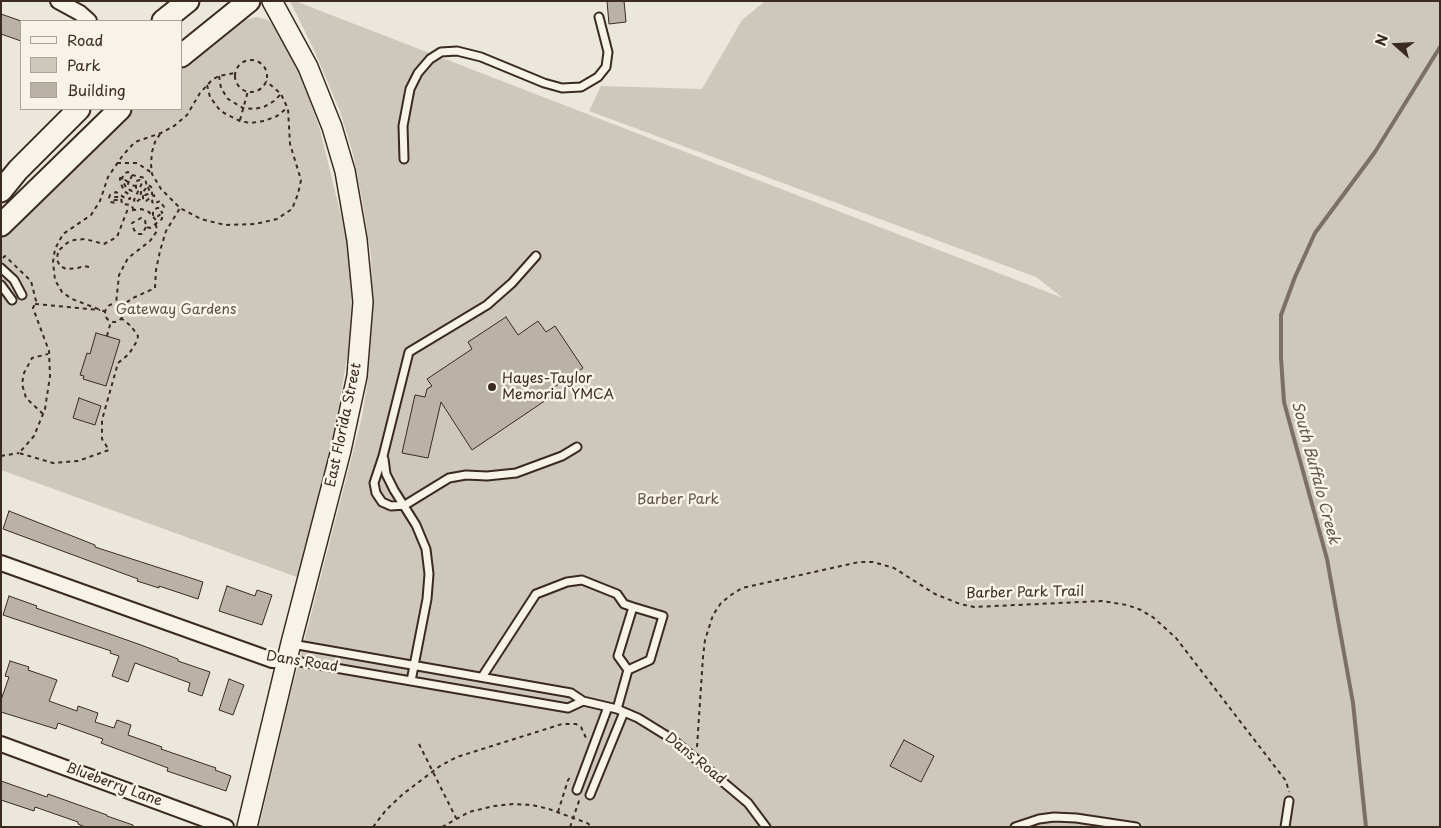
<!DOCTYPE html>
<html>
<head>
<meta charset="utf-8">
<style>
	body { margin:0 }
	#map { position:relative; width:1441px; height:828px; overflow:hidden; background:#ece7dc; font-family:"Playpen Sans",sans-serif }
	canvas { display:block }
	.frame { position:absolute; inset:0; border:2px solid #3b2a1e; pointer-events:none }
	.legend { position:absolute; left:20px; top:20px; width:162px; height:90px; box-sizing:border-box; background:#f7f3e8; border:1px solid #aca397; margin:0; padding:6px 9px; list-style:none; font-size:15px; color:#3b2a1e }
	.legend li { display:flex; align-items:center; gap:10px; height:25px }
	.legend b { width:25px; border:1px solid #aca397 }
	.north { position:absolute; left:1371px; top:20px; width:50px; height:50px; -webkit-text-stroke:4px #f7f3e8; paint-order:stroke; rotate:289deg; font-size:14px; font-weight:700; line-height:20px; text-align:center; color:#3b2a1e }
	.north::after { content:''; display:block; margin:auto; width:18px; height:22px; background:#3b2a1e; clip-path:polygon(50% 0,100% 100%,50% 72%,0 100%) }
</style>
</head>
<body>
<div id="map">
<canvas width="1441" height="828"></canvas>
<div class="frame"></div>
<ul class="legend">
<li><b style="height:6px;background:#f7f3e8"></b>Road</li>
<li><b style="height:14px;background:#cec8bc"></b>Park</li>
<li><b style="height:14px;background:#bab2a7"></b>Building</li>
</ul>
<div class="north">N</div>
</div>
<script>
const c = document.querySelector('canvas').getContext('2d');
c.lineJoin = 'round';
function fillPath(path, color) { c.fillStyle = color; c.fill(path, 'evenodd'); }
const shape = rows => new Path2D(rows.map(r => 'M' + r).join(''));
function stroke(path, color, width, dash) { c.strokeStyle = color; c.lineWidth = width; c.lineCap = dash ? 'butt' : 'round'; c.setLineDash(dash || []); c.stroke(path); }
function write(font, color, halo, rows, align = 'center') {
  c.font = font + ' "Playpen Sans",sans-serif'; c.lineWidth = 5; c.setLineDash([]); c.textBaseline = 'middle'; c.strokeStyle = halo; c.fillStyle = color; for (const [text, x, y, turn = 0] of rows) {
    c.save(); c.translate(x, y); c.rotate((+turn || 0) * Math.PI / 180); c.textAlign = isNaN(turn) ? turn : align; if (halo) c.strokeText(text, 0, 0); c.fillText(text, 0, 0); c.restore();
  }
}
fillPath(shape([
	[290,1,295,1,1063,298,1036,277,589,111,601,86,702,89,742,20,765,1,1440,1,1440,827,259,827,290,696,362,417,368,378,373,312,371,256,362,199,353,154,340,111,314,50],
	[257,17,268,20,277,30,285,44,303,81,320,130,348,244,352,295,348,352,339,406,329,454,297,577,1,470,1,237,130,109,181,109,181,64,244,20]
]), '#cec8bc');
stroke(shape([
	[1366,827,1353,703,1327,559,1284,402,1281,358,1281,315,1295,277,1315,233,1375,152,1440,47]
]), '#7c7064', 4);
const building = shape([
	[607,1,624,1,626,22,609,24,607,1],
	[1,14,21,21,21,41,1,34,1,14],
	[506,317,518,335,538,321,546,332,555,326,583,368,551,389,555,394,472,450,441,402,428,458,402,453,415,395,425,397,427,389,432,386,427,379,472,349,468,342,506,317],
	[96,333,120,340,106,386,83,379,84,376,80,375,87,353,90,354,96,333],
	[79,398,101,406,95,425,73,418,79,398],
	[9,511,95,545,95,547,203,582,198,599,159,586,159,588,137,581,138,579,3,529,9,511],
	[227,586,255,596,257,590,272,595,262,625,219,611,227,586],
	[9,596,37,606,36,608,141,645,178,659,178,661,210,672,202,696,188,691,190,683,135,663,128,682,112,676,119,656,110,653,111,651,3,615,9,596],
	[10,661,29,667,28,670,57,680,49,701,77,711,78,706,98,713,95,722,114,728,117,720,131,725,128,735,162,747,161,749,216,768,215,770,231,776,226,791,167,771,168,768,101,743,103,739,58,723,56,729,1,712,1,700,9,677,5,676,10,661],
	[229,679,244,685,233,715,219,710,229,679],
	[904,740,934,756,921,782,890,766,904,740],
	[1,781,47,797,48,794,107,815,107,816,133,825,133,827,85,827,78,824,78,822,35,807,34,811,1,800,1,781]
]);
fillPath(building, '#bab2a7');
stroke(building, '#3b2a1e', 1);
const lane = shape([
	[404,159,403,126,410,89,418,73,430,59,441,52,457,51,481,57,544,83,562,88,581,87,598,77,606,67,608,52,599,17],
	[536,256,512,283,487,305,409,352,383,456,374,483,376,493,382,502,391,506,405,505,449,478,466,475,487,476,516,473,562,456,577,447],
	[1,268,14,280,22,295],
	[1,285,12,300],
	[384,459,386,474,394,490,416,525,426,549,429,574,427,599,411,681],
	[292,644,571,693,583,701,617,709,638,718,672,739,748,803,766,827],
	[289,660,568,708,583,701],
	[482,677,536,594,567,582,582,580,617,594,624,604,633,607],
	[617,709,628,670,618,656,633,607,663,616,650,660,628,670],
	[577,790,608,707],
	[590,795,624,712],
	[1015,827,1039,819,1054,817,1076,818,1136,827],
	[1285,827,1289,801]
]);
const street = shape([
	[58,1,80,13,89,21],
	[1,563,272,660,287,660],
	[1,744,226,827]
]);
const secondary = shape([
	[247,827,291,643,341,450,357,376,363,302,357,240,345,171,332,127,308,67,272,1]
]);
const primary = shape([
	[163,21,188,1],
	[181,56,249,1],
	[1,191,18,170,79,109],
	[1,225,120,109]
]);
stroke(lane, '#3b2a1e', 11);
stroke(street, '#3b2a1e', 18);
stroke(secondary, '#3b2a1e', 22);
stroke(primary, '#3b2a1e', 25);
stroke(shape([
	'235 76a16 16 0 1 1 32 0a16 16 0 1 1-32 0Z',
	[219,76,221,88,228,99,243,108,254,109,264,107,274,101,281,94],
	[207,85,210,97,219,109,224,113,240,121,250,123,264,121,277,116,287,108],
	[240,120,248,91],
	[160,134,155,142,152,152,151,164,152,174,161,189,180,208,201,219,225,225,255,224,277,219,292,209,298,194,301,180,290,144,288,109,281,94,266,81],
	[117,163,137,163,152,173],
	[132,175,145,178,147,187,143,192,145,195,148,194,150,192,147,185,150,186,152,188,152,195],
	[129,181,128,184,135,186],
	[134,210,131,205,122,204,121,198,119,197,113,197,114,200,117,200,116,203,111,202,109,198,110,195,116,192,125,198,130,199,130,195,124,191,120,181,120,178,122,178,128,182,131,178,132,175,128,172,125,173,122,178,126,188,132,191,136,188,136,181,140,180,142,183,134,200,135,203,140,199,141,192,143,192,143,200,146,201,154,195,155,198,152,201,153,204,160,201,164,207,162,213,160,208,157,208,153,211,153,215,157,217,162,213],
	[146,227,142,234,138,234,134,230,132,223,141,218,145,220,146,227,150,228,162,219,162,213],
	[3,258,5,256,31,281,36,301,33,308,49,351,50,376,45,409,34,436,19,453,53,463,78,461,109,450,102,439,102,420,118,363,129,354,137,341,138,336,131,326,121,318],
	[89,267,84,266,78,268,66,269,60,266,57,260,58,251,67,243,74,240,85,239,104,244,117,237,127,211,141,209,149,212,155,219,157,231,150,241,128,258,119,275,116,304],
	[35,304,100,310],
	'105 313a9 9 0 1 1 18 0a9 9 0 1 1-18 0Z',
	[120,307,133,298,155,288,156,270,160,251,166,231,180,208],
	[106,312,72,299,62,292,55,280,53,262,55,249,63,234,91,215,100,201,108,177,123,155,135,142,161,133,174,126,187,115,200,93,212,80,219,76,235,73],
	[107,336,111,321],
	[43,414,26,398,22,384,24,373,32,358,48,354],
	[1,456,19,453],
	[419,744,456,818],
	[697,747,703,657,705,640,713,615,721,603,731,595,742,588,859,562,873,562,894,568,935,594,960,604,974,607,1102,601,1127,605,1141,610,1154,618,1176,638,1286,781,1289,792],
	[558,812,568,780,572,775],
	[373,827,386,810,403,794,440,766,457,757,562,724,576,724,581,727,586,738],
	[442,827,469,812,494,806,513,804,532,805,549,809,587,823,593,827],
	[570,827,580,798]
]), '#3b2a1e', 2, [4, 4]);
stroke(lane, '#f7f3e8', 7);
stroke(street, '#f7f3e8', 14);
stroke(secondary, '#f7f3e8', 19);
stroke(primary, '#f7f3e8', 21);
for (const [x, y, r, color] of [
	[492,387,5,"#3b2a1e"]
]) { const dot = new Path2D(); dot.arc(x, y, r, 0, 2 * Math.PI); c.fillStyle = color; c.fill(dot); stroke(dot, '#f7f3e8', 2); }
write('14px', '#605246', '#f7f3e8', [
	["Gateway Gardens",176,310],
	["Barber Park",678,500]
]);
write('14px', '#3b2a1e', '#f7f3e8', [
	["Hayes-Taylor",502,379],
	["Memorial YMCA",502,395]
], 'left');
write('14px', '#3b2a1e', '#f7f3e8', [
	["East Florida Street",344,425,-78],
	["Barber Park Trail",1025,593,-1],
	["Dans Road",302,662,9],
	["Dans Road",695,759,39],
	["Blueberry Lane",114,785,20]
]);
write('italic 15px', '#615347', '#f7f3e8', [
	["South Buffalo Creek",1315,473,75]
]);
</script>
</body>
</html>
